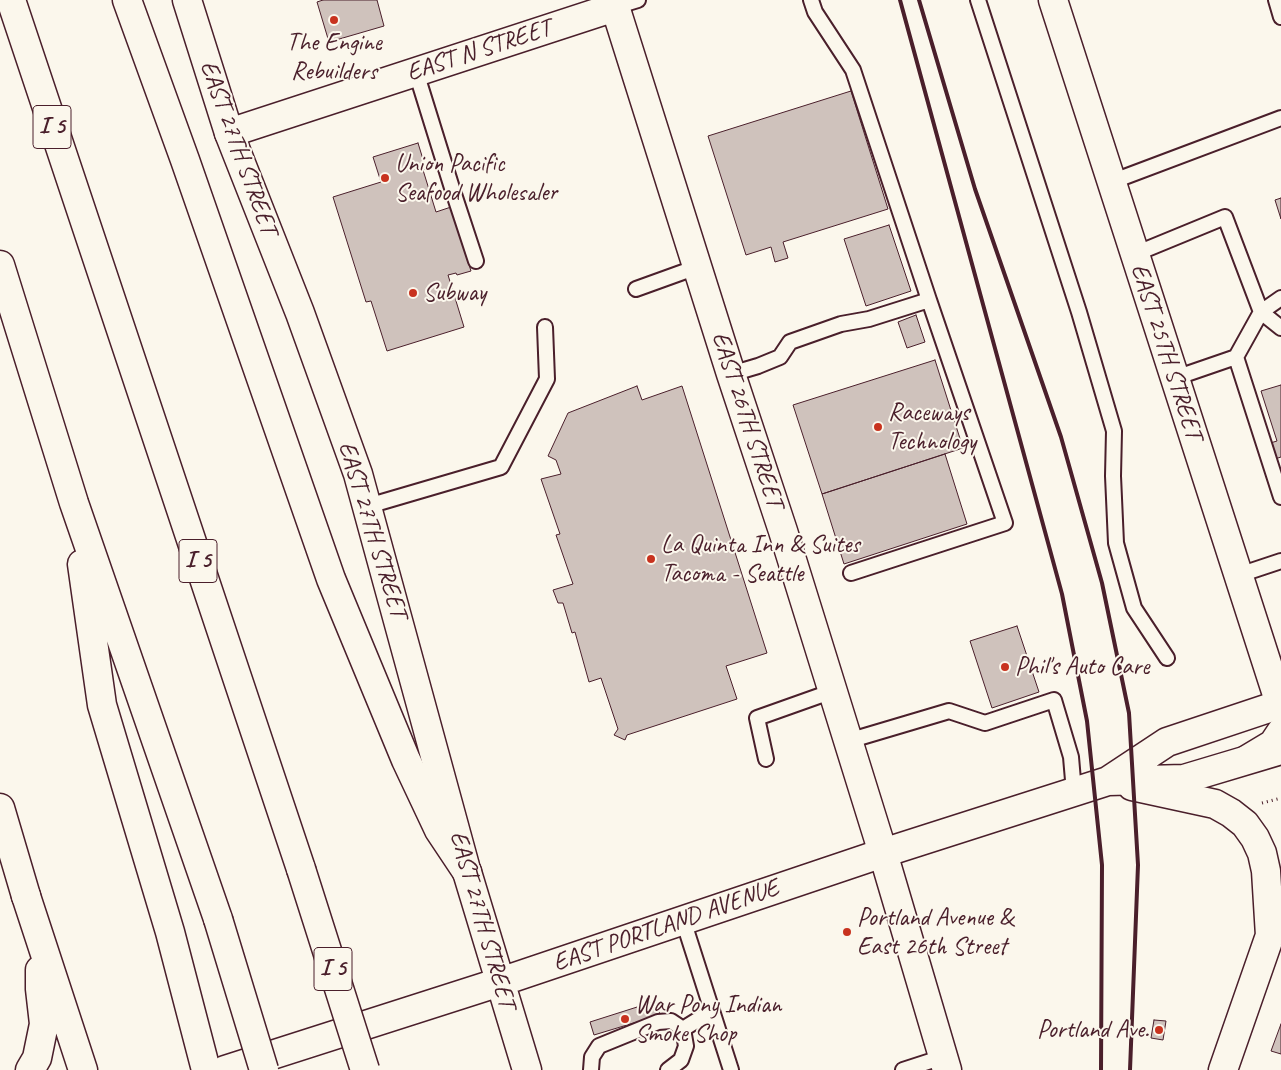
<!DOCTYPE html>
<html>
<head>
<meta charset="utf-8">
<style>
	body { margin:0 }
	canvas { display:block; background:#fbf7ec }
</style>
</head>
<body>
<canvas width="1281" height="1070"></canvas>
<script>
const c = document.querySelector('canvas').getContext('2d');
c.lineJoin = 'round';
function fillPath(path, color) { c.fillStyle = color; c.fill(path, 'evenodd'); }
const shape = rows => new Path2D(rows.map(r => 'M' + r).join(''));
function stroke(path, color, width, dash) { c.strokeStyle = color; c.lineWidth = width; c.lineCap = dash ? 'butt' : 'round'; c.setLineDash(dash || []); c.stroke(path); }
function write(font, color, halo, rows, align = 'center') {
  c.font = font + ' Caveat,sans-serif'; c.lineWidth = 4; c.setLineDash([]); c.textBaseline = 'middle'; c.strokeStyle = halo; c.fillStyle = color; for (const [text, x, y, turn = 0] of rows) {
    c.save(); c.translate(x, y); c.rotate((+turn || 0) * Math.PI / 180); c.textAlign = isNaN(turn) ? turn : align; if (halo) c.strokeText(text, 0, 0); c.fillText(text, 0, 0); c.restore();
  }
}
const building = shape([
	[323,0,377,0,384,26,329,42,317,2,323,0],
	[851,91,888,209,783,242,788,258,775,262,771,247,746,255,708,136,851,91],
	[418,143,426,169,423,170,436,212,451,207,471,271,457,275,456,273,448,275,464,327,387,351,371,301,366,302,333,197,381,182,373,157,418,143],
	[1281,198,1281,219,1275,200,1281,198],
	[889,225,911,291,866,306,844,239,889,225],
	[916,315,925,342,907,348,898,322,916,315],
	[935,360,963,448,822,494,793,405,935,360],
	[1281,385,1281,457,1272,460,1267,444,1277,441,1261,391,1281,385],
	[637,386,642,400,682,386,767,653,726,666,737,699,627,735,625,740,614,735,618,729,601,678,589,682,575,632,572,633,563,603,558,603,553,590,573,584,556,535,560,534,541,479,561,474,556,460,548,456,568,413,637,386],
	[945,454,967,524,844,564,822,494,945,454],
	[1017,626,1039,692,992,708,970,641,1017,626],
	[656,1001,660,1015,594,1035,590,1022,656,1001],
	[1154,1020,1166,1021,1163,1040,1151,1038,1154,1020],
	[1281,1024,1281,1054,1271,1051,1281,1024]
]);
fillPath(building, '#cfc2bc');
stroke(building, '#4a1f2b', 1);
const lane = shape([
	[811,0,815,12,853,70,929,300],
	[978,0,1079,312,1114,431,1113,476,1116,543,1134,608,1167,658],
	[1276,0,1281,17],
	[615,7,638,0],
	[416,72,452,188,476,261],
	[1111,182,1281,118],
	[1135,254,1225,217,1261,312,1281,328],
	[636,289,697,267],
	[1236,357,1281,497],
	[731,374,758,366,780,357,790,342,841,324,869,319,929,300,1005,523,851,573],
	[1175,378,1236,357,1261,312,1281,298],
	[368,506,501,467,547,379,545,327],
	[1239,575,1281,561],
	[848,741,949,711,985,723,1054,700,1071,757,1074,792],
	[766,759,757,718,833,691],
	[683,920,731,1070],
	[683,1029,712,1011],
	[591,1070,592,1057,599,1046,658,1022,671,1021,683,1029,686,1046,681,1060,668,1070],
	[903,1070,943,1057]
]);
const street = shape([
	[613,0,731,374,783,531,883,853],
	[1053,0,1281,707],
	[229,133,615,7],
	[1248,759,1273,744,1281,732]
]);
const secondary = shape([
	[187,0,229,133,300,313,358,474,465,866],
	[1132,786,1215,804,1231,813,1245,824,1255,838,1262,853,1266,871,1270,936],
	[883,853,947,1070],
	[1223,1070,1276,918]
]);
const primary = shape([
	[1108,781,1167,742,1281,704],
	[467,872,527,1070],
	[26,896,83,1070],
	[30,1070,37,1058,44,1024,40,989,40,970],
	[225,1070,500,982,883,853,1108,781,1184,779,1281,750]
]);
const highway = shape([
	[11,0,301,869],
	[127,0,185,160,331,579,406,760,439,830,467,872],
	[0,265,74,503,218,919],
	[82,564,102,705,170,932,206,1070],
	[0,808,26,896]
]);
stroke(lane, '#4a1f2b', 18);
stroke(street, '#4a1f2b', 31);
stroke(secondary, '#4a1f2b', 31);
stroke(primary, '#4a1f2b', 31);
stroke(highway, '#4a1f2b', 31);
stroke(shape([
	[1262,803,1281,798]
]), '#4a1f2b', 3, [1, 4]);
stroke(lane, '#fbf7ec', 14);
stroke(street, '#fbf7ec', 28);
stroke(secondary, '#fbf7ec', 28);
stroke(primary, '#fbf7ec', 28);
stroke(highway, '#fbf7ec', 28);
stroke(shape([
	[900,0,1062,594,1087,721,1102,865,1101,1070],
	[919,0,975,189,1061,437,1102,583,1129,713,1138,865,1130,1070]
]), '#4a1f2b', 4);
const highwayBridge = shape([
	[301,869,365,1070],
	[218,919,264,1070]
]);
stroke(highwayBridge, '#4a1f2b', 31, []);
stroke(highwayBridge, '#fbf7ec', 28);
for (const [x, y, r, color] of [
	[334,20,5,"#c8321e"],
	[385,178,5,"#c8321e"],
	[413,293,5,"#c8321e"],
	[878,427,5,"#c8321e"],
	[651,559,5,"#c8321e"],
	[1005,667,5,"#c8321e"],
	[847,932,5,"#c8321e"],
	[625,1019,5,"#c8321e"],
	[1159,1030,5,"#c8321e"]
]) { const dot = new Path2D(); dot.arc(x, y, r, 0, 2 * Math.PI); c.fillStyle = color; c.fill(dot); stroke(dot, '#fbf7ec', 2); }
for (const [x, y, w] of [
	[52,127,38],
	[198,561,38],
	[333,969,38]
]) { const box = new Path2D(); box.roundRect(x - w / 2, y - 21.5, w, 43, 4); c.fillStyle = '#fbf7ec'; c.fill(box); stroke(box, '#4a1f2b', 1); }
write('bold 24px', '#4a1f2b', null, [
	["I 5",52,127],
	["I 5",198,561],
	["I 5",333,969]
]);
write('25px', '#4a1f2b', '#fbf7ec', [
	["The Engine",334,43,"center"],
	["Rebuilders",334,72,"center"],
	["Union Pacific",395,164],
	["Seafood Wholesaler",395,193],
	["Subway",423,293],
	["Raceways",888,413],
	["Technology",888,442],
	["La Quinta Inn & Suites",661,545],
	["Tacoma - Seattle",661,574],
	["Phil's Auto Care",1015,667],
	["Portland Avenue &",857,918],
	["East 26th Street",857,947],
	["War Pony Indian",635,1005],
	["Smoke Shop",635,1034],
	["Portland Ave.",1149,1030,"right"]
], 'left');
write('25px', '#4a1f2b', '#fbf7ec', [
	["EAST N STREET",479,51,-18],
	["EAST 27TH STREET",238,148,70],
	["EAST 25TH STREET",1166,352,72],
	["EAST 26TH STREET",747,420,72],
	["EAST 27TH STREET",372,530,73],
	["EAST 27TH STREET",482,920,74],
	["EAST PORTLAND AVENUE",666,926,-19]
]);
</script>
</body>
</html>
